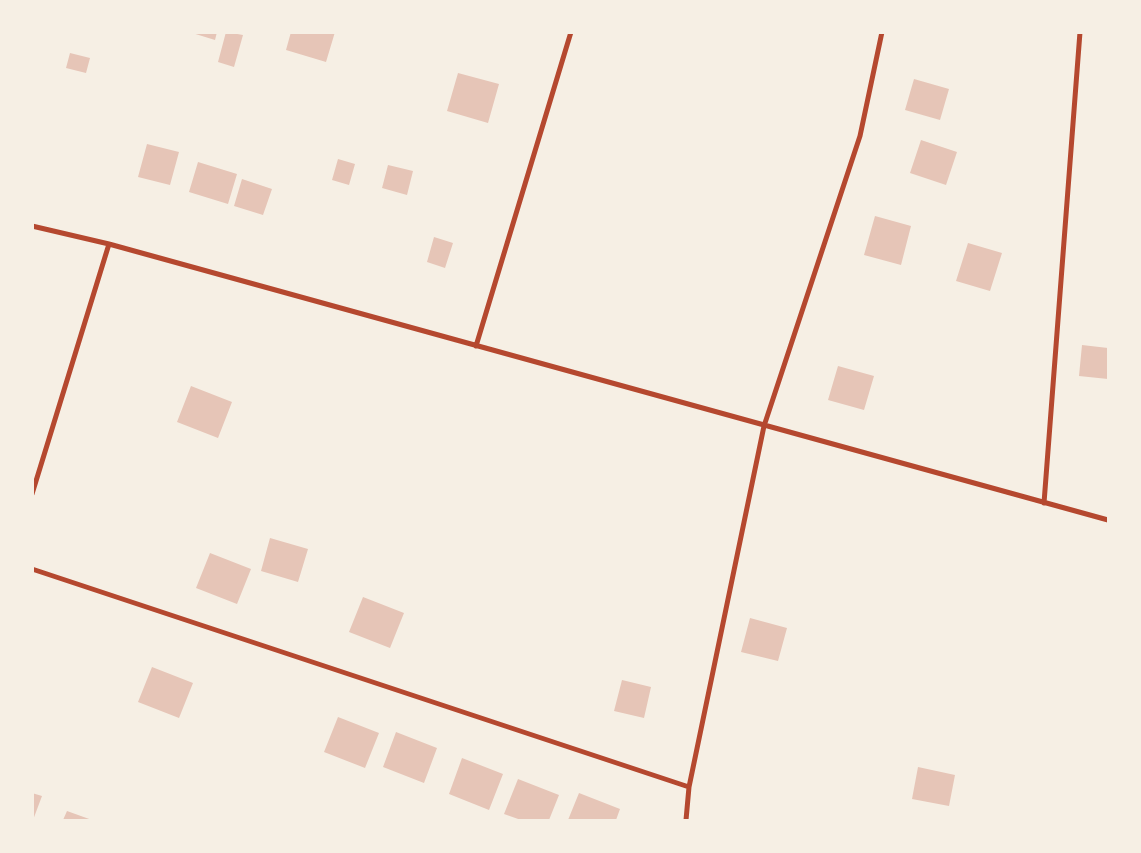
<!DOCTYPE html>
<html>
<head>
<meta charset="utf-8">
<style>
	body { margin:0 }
	#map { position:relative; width:1141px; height:853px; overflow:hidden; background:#f6efe4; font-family:Arial,sans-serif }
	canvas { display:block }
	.frame { position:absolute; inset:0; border:34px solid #f6efe4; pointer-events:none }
</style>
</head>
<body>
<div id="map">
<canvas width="1141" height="853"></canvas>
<div class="frame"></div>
</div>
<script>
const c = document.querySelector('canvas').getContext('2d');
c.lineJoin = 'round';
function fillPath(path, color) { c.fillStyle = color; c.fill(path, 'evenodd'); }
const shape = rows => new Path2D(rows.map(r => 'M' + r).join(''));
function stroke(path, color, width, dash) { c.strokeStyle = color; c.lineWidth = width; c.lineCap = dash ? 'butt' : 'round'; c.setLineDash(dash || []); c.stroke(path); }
fillPath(shape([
	[189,32,217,32,215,40],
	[226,32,243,35,234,67,218,62],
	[291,32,335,32,326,62,286,50],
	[70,53,90,58,86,73,66,68],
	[458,73,499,84,488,123,447,111],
	[914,79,949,89,940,120,905,110],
	[921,140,957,152,946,185,910,173],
	[147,144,179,152,170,185,138,177],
	[338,159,355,164,349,185,332,180],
	[198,162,237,174,228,204,189,192],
	[388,165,413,171,407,195,382,188],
	[242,179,272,189,263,215,234,206],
	[875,216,911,226,901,265,864,255],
	[434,237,453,243,445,268,427,262],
	[968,243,1002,253,990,291,956,281],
	[1082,345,1108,348,1108,379,1079,376],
	[838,366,874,376,864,410,828,400],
	[191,386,232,402,218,438,177,422],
	[270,538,308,549,298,582,261,571],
	[210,553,251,569,237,604,196,588],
	[363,597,404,613,390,648,349,632],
	[750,618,787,628,778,661,741,652],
	[152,667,193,683,179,718,138,702],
	[622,680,651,687,644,718,614,711],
	[338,717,379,733,365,768,324,752],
	[396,732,437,748,424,783,383,767],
	[462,758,503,774,489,810,449,794],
	[918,767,955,775,949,806,912,799],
	[518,779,559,795,549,820,521,820,504,814],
	[32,793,42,796,33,820,32,820],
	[579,793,620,809,616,820,568,820],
	[67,811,92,820,63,820]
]), '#e6c5b7');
stroke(shape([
	[32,226,109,244,1108,520],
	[476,346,571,32],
	[32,494,109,244],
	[1044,503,1080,32],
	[32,569,689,787],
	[686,820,689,787,764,426,860,136,882,32]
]), '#b5482f', 5);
</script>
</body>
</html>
